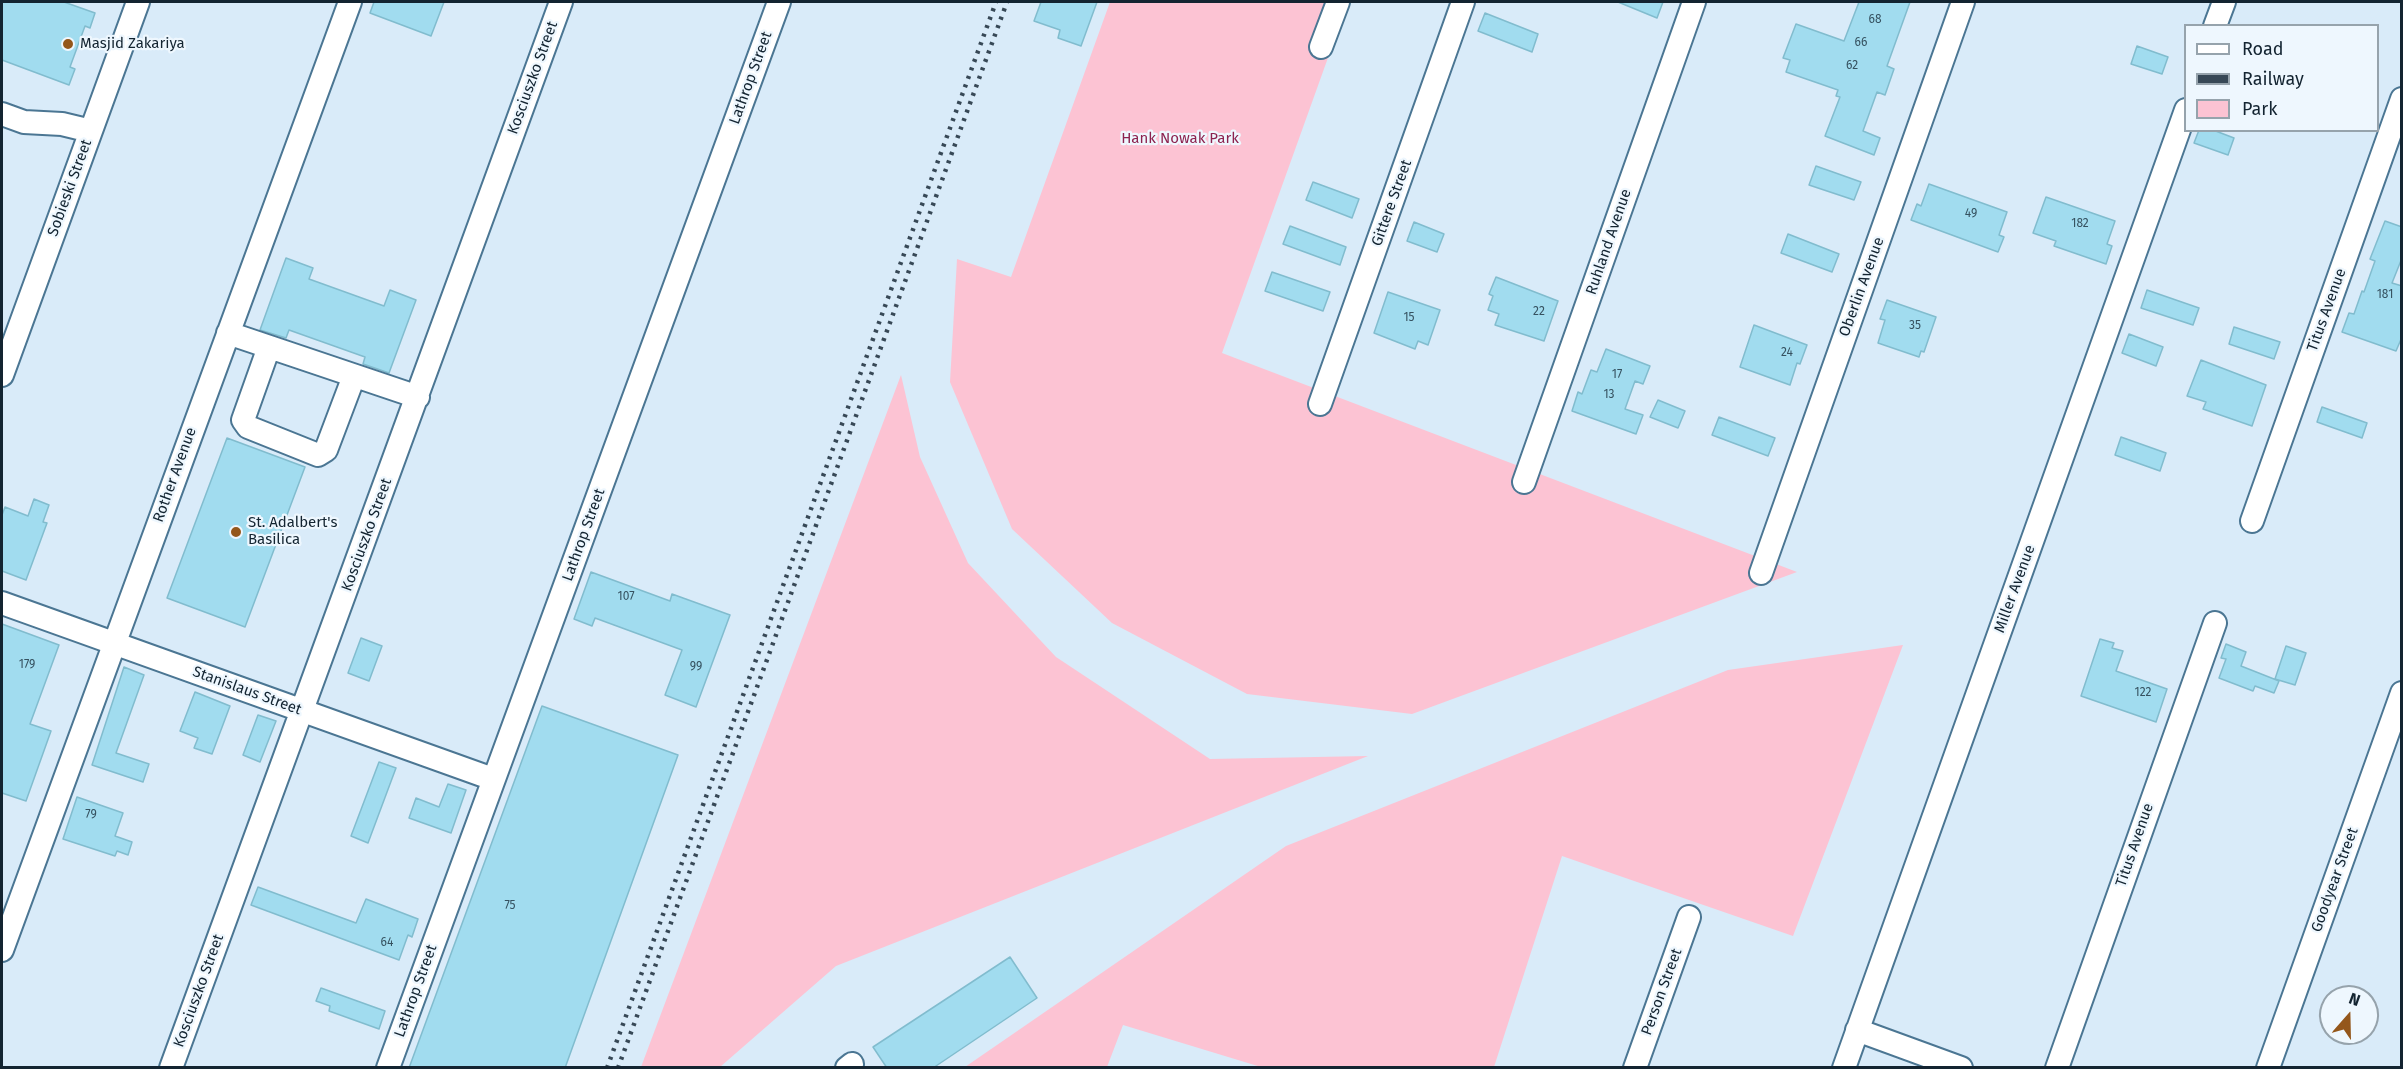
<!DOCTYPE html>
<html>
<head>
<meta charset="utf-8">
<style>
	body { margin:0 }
	#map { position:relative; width:2403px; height:1069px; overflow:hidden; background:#d9ebf9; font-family:"Fira Sans",sans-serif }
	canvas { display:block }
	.frame { position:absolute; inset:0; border:3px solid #132431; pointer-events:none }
	.legend { position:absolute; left:2184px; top:24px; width:195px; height:108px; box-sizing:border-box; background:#eef7fe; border:2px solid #96a3ac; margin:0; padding:8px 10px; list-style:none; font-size:18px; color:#132431 }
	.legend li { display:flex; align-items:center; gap:12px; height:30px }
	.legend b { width:30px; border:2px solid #96a3ac }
	.north { position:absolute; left:2319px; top:985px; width:60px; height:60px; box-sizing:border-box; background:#eef7fe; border:2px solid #96a3ac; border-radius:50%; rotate:20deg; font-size:16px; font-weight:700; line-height:24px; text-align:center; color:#132431 }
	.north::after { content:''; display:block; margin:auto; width:21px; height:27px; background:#94571b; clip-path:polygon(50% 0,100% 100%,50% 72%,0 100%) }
</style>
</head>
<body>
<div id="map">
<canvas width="2403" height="1069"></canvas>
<div class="frame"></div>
<ul class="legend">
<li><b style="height:8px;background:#fff"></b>Road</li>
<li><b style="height:8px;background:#374856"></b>Railway</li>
<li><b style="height:16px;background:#fcc3d3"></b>Park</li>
</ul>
<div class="north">N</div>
</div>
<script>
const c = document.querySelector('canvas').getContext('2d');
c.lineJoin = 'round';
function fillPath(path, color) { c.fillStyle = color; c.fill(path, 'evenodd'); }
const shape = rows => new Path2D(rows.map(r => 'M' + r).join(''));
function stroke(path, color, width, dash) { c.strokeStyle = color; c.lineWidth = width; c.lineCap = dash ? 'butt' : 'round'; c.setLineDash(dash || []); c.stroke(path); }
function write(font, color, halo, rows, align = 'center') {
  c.font = font + ' "Fira Sans",sans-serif'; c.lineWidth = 4.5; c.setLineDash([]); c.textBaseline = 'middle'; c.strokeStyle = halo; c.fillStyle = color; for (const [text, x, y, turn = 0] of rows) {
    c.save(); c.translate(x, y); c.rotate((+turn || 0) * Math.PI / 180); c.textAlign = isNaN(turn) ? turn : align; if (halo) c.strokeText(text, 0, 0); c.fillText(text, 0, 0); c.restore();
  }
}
fillPath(shape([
	[1110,2,1348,2,1222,353,1797,572,1412,714,1247,694,1112,623,1012,529,950,382,957,259,1011,277],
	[901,375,920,457,968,563,1056,657,1210,759,1368,756,836,966,720,1067,641,1067],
	[1903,645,1793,936,1562,856,1494,1067,1261,1067,1123,1025,1107,1067,965,1067,1286,846,1728,670]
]), '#fcc3d3');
const building = shape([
	[2,2,64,2,95,13,90,28,85,26,70,67,75,69,69,85,2,60,2,2],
	[374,2,444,2,431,36,370,13,374,2],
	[1041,2,1097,2,1081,46,1058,38,1060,30,1034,21,1041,2],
	[1618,2,1663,2,1657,18,1618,2],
	[1859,2,1910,2,1887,66,1894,69,1885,95,1877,92,1863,131,1880,138,1874,155,1825,136,1840,97,1836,96,1838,90,1786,72,1790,60,1783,58,1796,24,1844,41,1859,2],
	[1485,13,1538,34,1532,52,1478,31,1485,13],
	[2137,46,2168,57,2162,74,2131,64,2137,46],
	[2199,130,2213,130,2234,138,2228,155,2194,143,2199,130],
	[1816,166,1861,182,1854,200,1809,185,1816,166],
	[1313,182,1359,199,1352,218,1306,200,1313,182],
	[1929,184,2007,212,1999,235,2004,237,1998,252,1911,220,1917,204,1921,206,1929,184],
	[2046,197,2115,221,2107,244,2112,246,2106,264,2054,246,2056,241,2033,233,2046,197],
	[2385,221,2402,227,2402,258,2392,283,2402,286,2402,337,2396,351,2342,332,2349,313,2354,314,2362,291,2364,292,2375,261,2370,259,2385,221],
	[1414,222,1444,234,1437,252,1407,241,1414,222],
	[1290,226,1346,247,1340,265,1283,244,1290,226],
	[1788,234,1839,254,1832,272,1781,253,1788,234],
	[286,258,313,268,309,279,384,306,390,290,416,300,389,373,363,364,365,357,289,330,286,338,260,330,286,258],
	[1272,272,1330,292,1323,311,1265,291,1272,272],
	[1496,277,1558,301,1544,341,1495,325,1499,314,1488,310,1493,296,1489,294,1496,277],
	[2147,290,2199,308,2193,325,2141,308,2147,290],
	[1388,292,1440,310,1428,345,1418,341,1415,349,1374,333,1388,292],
	[1887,300,1936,317,1924,352,1921,351,1919,357,1878,343,1885,320,1880,319,1887,300],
	[1754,325,1807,345,1800,364,1797,363,1790,385,1740,367,1754,325],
	[2234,327,2280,342,2274,359,2229,344,2234,327],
	[2129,334,2163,347,2156,366,2122,353,2129,334],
	[1606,349,1650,366,1643,384,1635,381,1625,409,1643,415,1636,434,1572,411,1578,392,1582,394,1591,370,1597,372,1606,349],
	[2201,360,2266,385,2252,426,2203,409,2206,402,2187,396,2201,360],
	[1658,400,1685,411,1678,428,1650,417,1658,400],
	[2322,407,2367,423,2362,438,2317,422,2322,407],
	[1719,417,1775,438,1768,456,1712,435,1719,417],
	[2121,437,2166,453,2160,471,2115,455,2121,437],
	[227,438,305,467,245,627,167,598,227,438],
	[34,499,49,505,43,522,47,523,26,580,2,571,2,515,5,507,28,516,34,499],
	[591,572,670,601,672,594,730,615,696,707,665,695,682,650,595,618,592,626,574,619,591,572],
	[2,624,59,645,30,724,51,731,26,801,2,793,2,624],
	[361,638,382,646,369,681,348,673,361,638],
	[2100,639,2114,643,2112,648,2123,651,2116,671,2167,689,2156,722,2081,696,2100,639],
	[2226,644,2246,652,2241,666,2279,681,2274,693,2255,686,2253,691,2219,678,2226,659,2221,658,2226,644],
	[2286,646,2306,653,2295,685,2275,679,2286,646],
	[124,667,144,675,116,753,149,764,143,782,92,765,124,667],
	[195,692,230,706,212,754,194,748,198,738,180,731,195,692],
	[542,706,678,755,565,1068,409,1068,542,706],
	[258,715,276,721,260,762,243,755,258,715],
	[379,762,396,768,368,843,351,836,379,762],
	[448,784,466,790,451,833,409,818,416,798,439,807,448,784],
	[77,797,123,813,115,836,132,842,128,855,117,851,115,856,63,839,77,797],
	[258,887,356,923,366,899,418,919,412,937,408,935,399,960,251,905,258,887],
	[1010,957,1037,998,933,1068,887,1068,873,1047,1010,957],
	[321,988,385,1011,379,1029,329,1011,330,1006,316,1001,321,988]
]);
fillPath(building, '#a1dcef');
stroke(building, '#81bcce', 1.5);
const minor = shape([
	[2215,26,2224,2],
	[1321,47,1338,2],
	[2,114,24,122,62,124,91,131],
	[228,333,418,397],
	[269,347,243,420,248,427,318,455,326,450,354,376],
	[2,375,138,2],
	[1320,404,1463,2],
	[1524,482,1694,2],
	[2252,521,2402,99],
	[1761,573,1963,2],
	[2,603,493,779],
	[2,950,350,2],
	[1857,1030,1961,1068],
	[171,1068,561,2],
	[388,1068,779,2],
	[847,1068,852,1064],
	[1635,1068,1689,917],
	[1844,1068,2186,110],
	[2057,1068,2215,623],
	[2268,1068,2402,693]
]);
stroke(minor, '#4b7693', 26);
stroke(minor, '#fff', 22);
stroke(shape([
	[607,1068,996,2],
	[618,1068,1007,2]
]), '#374856', 4.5, [3, 6]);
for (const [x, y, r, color] of [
	[68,44,6,"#94571b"],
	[236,532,6,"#94571b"]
]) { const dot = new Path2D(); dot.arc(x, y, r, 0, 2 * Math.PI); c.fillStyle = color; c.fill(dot); stroke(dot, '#eef7fe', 2); }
write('12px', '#365260', null, [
	["68",1875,20],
	["66",1861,43],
	["62",1852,66],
	["49",1971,214],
	["182",2080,224],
	["181",2385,295],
	["22",1539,312],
	["15",1409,318],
	["35",1915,326],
	["24",1787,353],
	["17",1617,375],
	["13",1609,395],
	["107",626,597],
	["179",27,665],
	["99",696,667],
	["122",2143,693],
	["79",91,815],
	["75",510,906],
	["64",387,943]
]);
write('15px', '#132431', '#eef7fe', [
	["Masjid Zakariya",80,44],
	["St. Adalbert's",248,523],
	["Basilica",248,540]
], 'left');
write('15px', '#132431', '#eef7fe', [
	["Kosciuszko Street",533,78,-70],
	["Lathrop Street",751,78,-70],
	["Sobieski Street",70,188,-70],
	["Gittere Street",1392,203,-70],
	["Ruhland Avenue",1609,242,-71],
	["Oberlin Avenue",1862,287,-70],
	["Titus Avenue",2327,310,-70],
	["Rother Avenue",175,475,-70],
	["Kosciuszko Street",367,535,-70],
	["Lathrop Street",584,535,-70],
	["Miller Avenue",2015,589,-70],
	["Stanislaus Street",247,691,20],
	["Titus Avenue",2135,845,-71],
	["Goodyear Street",2335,880,-70],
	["Kosciuszko Street",199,991,-70],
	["Lathrop Street",416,991,-70],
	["Person Street",1662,992,-70]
]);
write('15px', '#8c224f', '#eef7fe', [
	["Hank Nowak Park",1180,139]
]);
</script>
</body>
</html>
